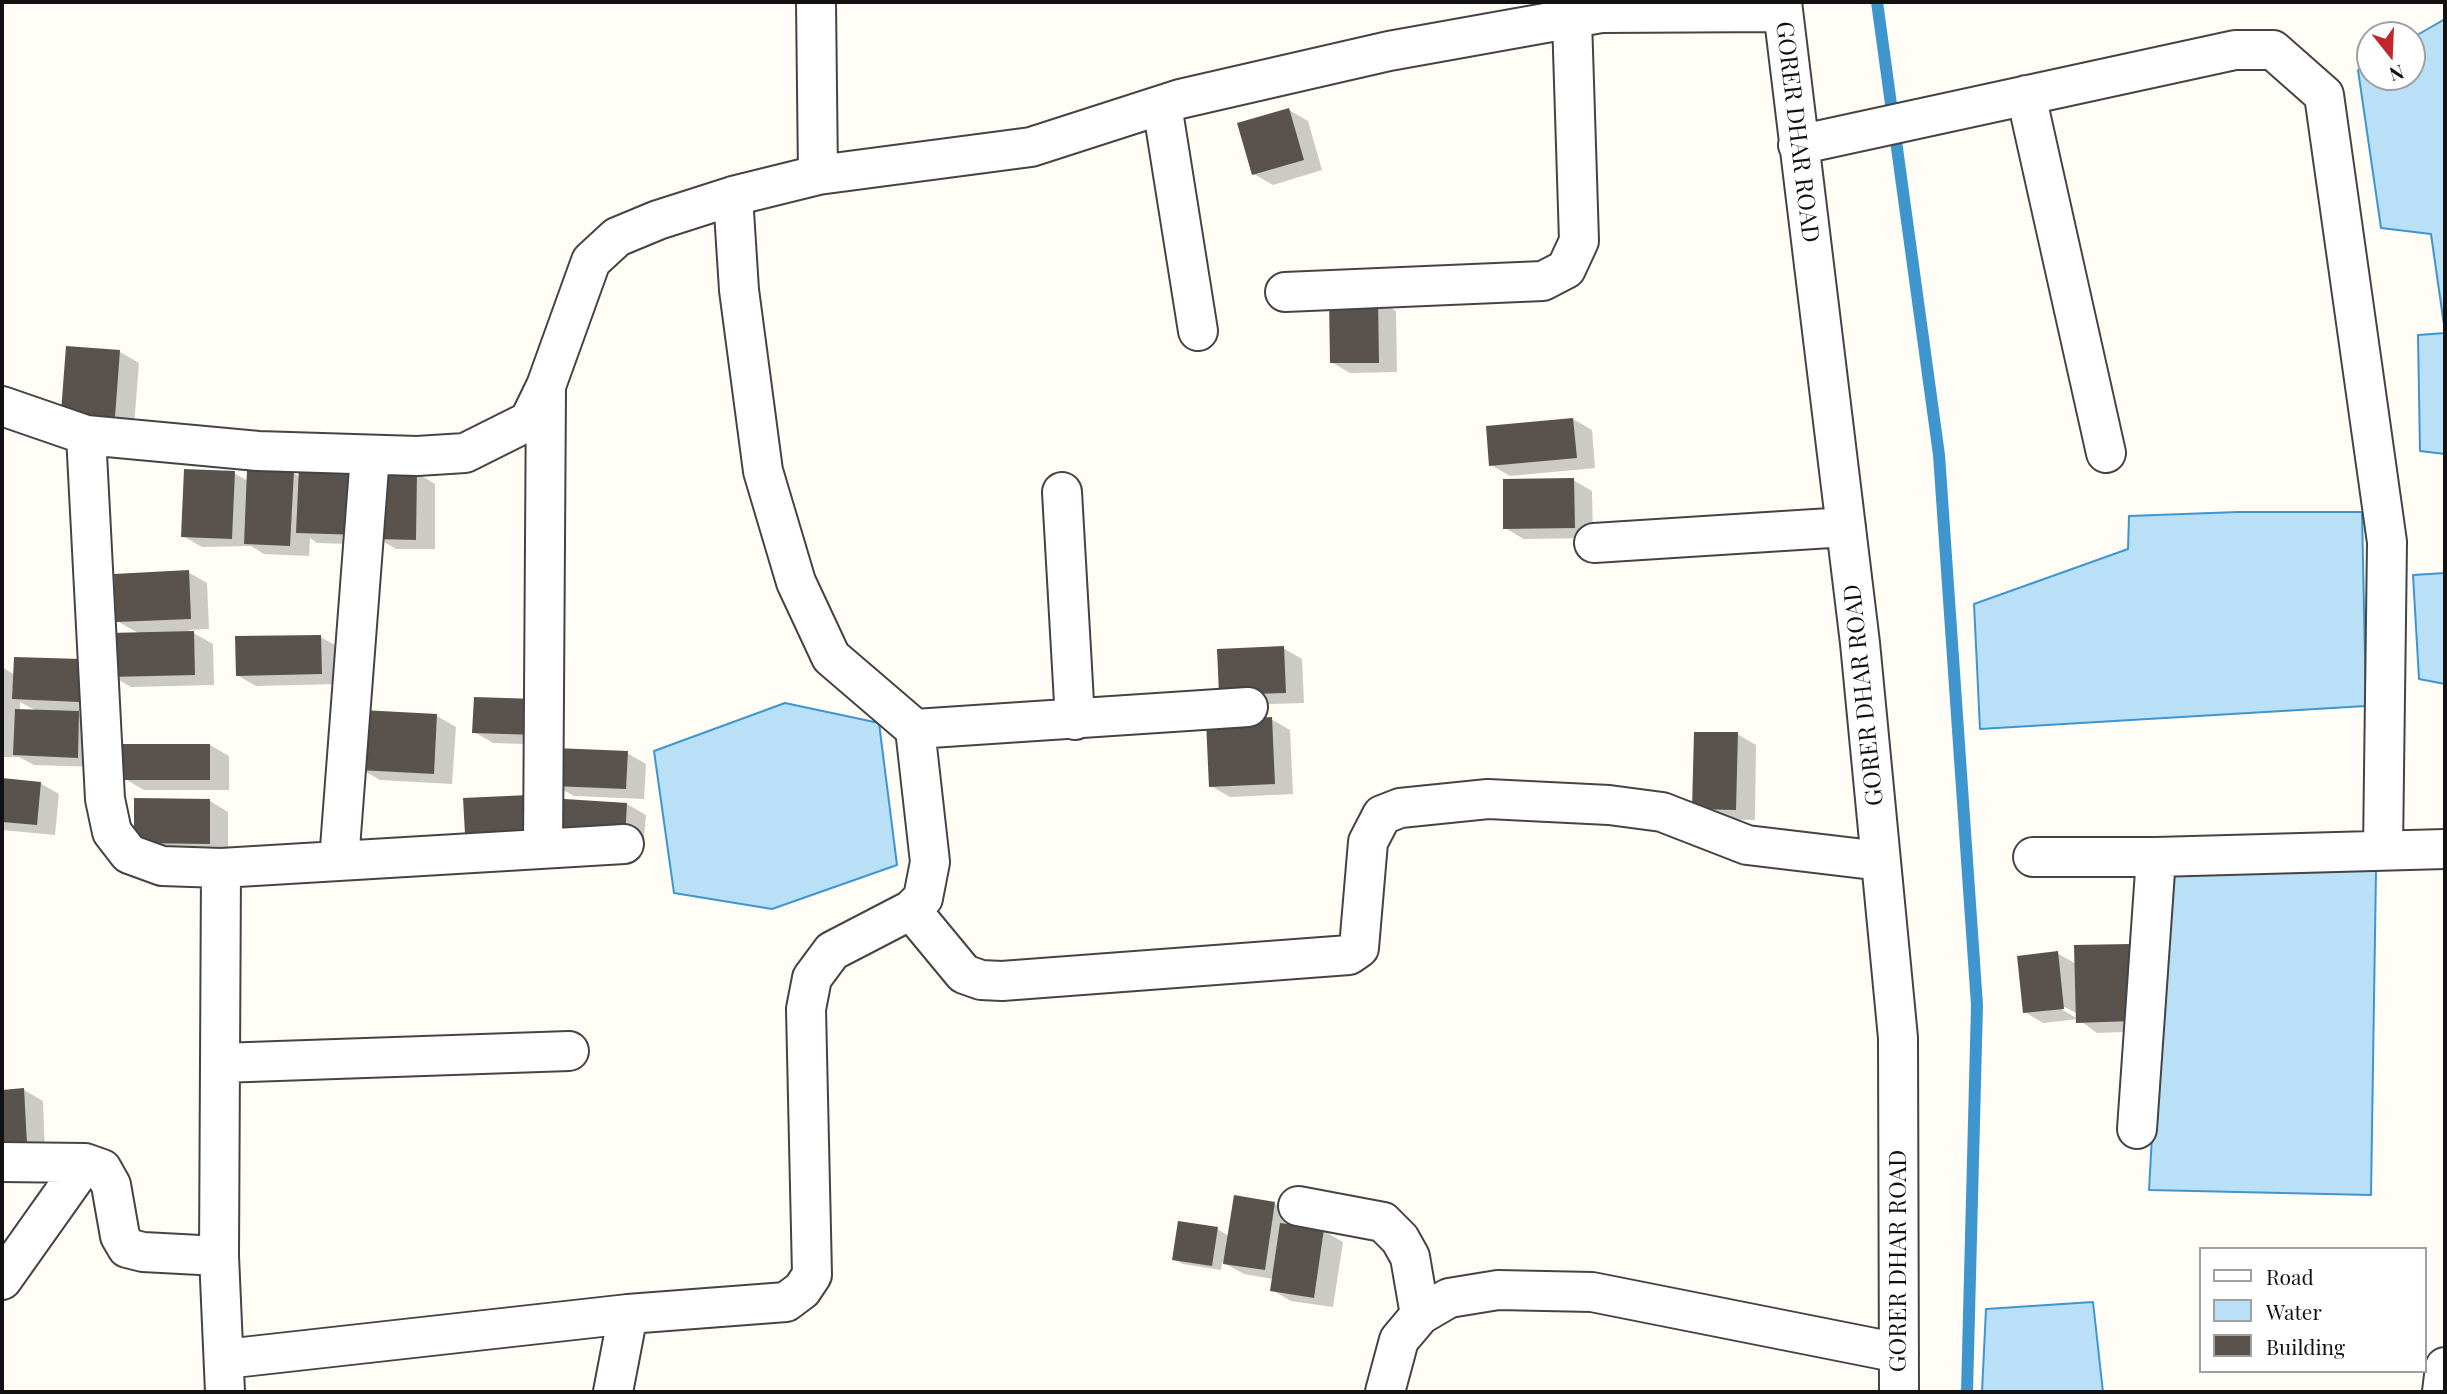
<!DOCTYPE html>
<html>
<head>
<meta charset="utf-8">
<style>
	body { margin:0 }
	#map { position:relative; width:2447px; height:1394px; overflow:hidden; background:#fffdf5; font-family:"Playfair Display",serif }
	canvas { display:block }
	.frame { position:absolute; inset:0; border:4px solid #111; pointer-events:none }
	.legend { position:absolute; left:2199px; top:1247px; width:228px; height:126px; box-sizing:border-box; background:#fff; border:2px solid #a0a0a0; margin:0; padding:9px 12px; list-style:none; font-size:21px; color:#111 }
	.legend li { display:flex; align-items:center; gap:14px; height:35px }
	.legend b { width:35px; border:2px solid #a0a0a0 }
	.north { position:absolute; left:2356px; top:21px; width:70px; height:70px; box-sizing:border-box; background:#fff; border:2px solid #a0a0a0; border-radius:50%; rotate:162deg; font-size:19px; font-weight:700; line-height:28px; text-align:center; color:#111 }
	.north::after { content:''; display:block; margin:auto; width:24px; height:32px; background:#c4262e; clip-path:polygon(50% 0,100% 100%,50% 72%,0 100%) }
</style>
</head>
<body>
<div id="map">
<canvas width="2447" height="1394"></canvas>
<div class="frame"></div>
<ul class="legend">
<li><b style="height:9px;background:#fff"></b>Road</li>
<li><b style="height:19px;background:#b9e0f7"></b>Water</li>
<li><b style="height:19px;background:#5a524d"></b>Building</li>
</ul>
<div class="north">N</div>
</div>
<script>
const c = document.querySelector('canvas').getContext('2d');
c.lineJoin = 'round';
function fillPath(path, color) { c.fillStyle = color; c.fill(path, 'evenodd'); }
const shape = rows => new Path2D(rows.map(r => 'M' + r).join(''));
function stroke(path, color, width, dash) { c.strokeStyle = color; c.lineWidth = width; c.lineCap = dash ? 'butt' : 'round'; c.setLineDash(dash || []); c.stroke(path); }
function write(font, color, halo, rows, align = 'center') {
  c.font = font + ' "Playfair Display",serif'; c.lineWidth = 7; c.setLineDash([]); c.textBaseline = 'middle'; c.strokeStyle = halo; c.fillStyle = color; for (const [text, x, y, turn = 0] of rows) {
    c.save(); c.translate(x, y); c.rotate((+turn || 0) * Math.PI / 180); c.textAlign = isNaN(turn) ? turn : align; if (halo) c.strokeText(text, 0, 0); c.fillText(text, 0, 0); c.restore();
  }
}
const water = shape([
	[2445,19,2445,332,2431,234,2381,228,2358,70,2370,63,2370,77,2412,77,2412,38,2445,19],
	[2445,333,2445,454,2420,451,2418,335,2445,333],
	[2238,512,2362,512,2366,706,1980,729,1974,604,2128,549,2129,516,2238,512],
	[2445,573,2445,684,2419,679,2413,575,2445,573],
	[785,703,879,723,897,865,772,909,674,893,654,751,785,703],
	[2167,868,2376,870,2371,1195,2149,1190,2167,868],
	[2093,1302,2103,1392,1982,1392,1986,1309,2093,1302]
]);
fillPath(water, '#b9e0f7');
stroke(water, '#3f96cf', 2);
fillPath(shape([
	[1289,110,1308,121,1322,170,1273,185,1254,174],
	[1378,300,1396,311,1397,372,1350,373,1331,362],
	[68,348,120,352,139,363,134,426,82,422],
	[1573,419,1592,430,1595,468,1510,476,1491,465],
	[234,473,248,481,293,473,300,477,417,473,435,484,435,549,396,549,379,539,379,545,317,543,310,538,309,556,264,554,251,546,202,547,183,536],
	[1573,480,1592,491,1593,538,1524,539,1505,528],
	[188,572,207,583,209,629,188,630,213,644,214,685,131,687,112,676,140,634,117,621],
	[320,637,339,647,340,684,256,686,237,675],
	[1283,648,1302,659,1304,703,1240,705],
	[2,667,15,675,99,671,97,712,75,711,98,724,96,767,34,765,19,757,2,757],
	[20,702,37,711,20,710],
	[475,699,555,745,493,743,474,732],
	[437,716,456,727,452,784,380,780,361,769],
	[1271,719,1290,730,1293,794,1230,797,1211,786],
	[1737,734,1756,745,1755,820,1713,819,1694,808],
	[210,745,229,756,229,790,144,790,125,779],
	[627,753,646,764,644,799,574,796,555,785],
	[2,780,40,783,59,794,55,835,2,830],
	[210,801,228,812,228,854,155,853,136,842],
	[627,804,646,815,643,849,567,844,486,844,467,833],
	[2129,945,2148,956,2150,1031,2097,1033,2078,1019,2043,1023,2025,1012,2057,953,2076,964],
	[2057,1003,2078,1014,2078,1019,2056,1006],
	[24,1090,43,1101,45,1154,2,1156,2,1091],
	[1235,1197,1275,1204,1294,1215,1292,1226,1324,1231,1343,1242,1333,1307,1291,1301,1272,1290,1273,1279,1244,1274,1222,1262,1221,1270,1183,1264,1174,1259,1217,1229,1229,1236]
]), '#0003');
stroke(shape([
	[1877,2,1939,455,1977,1005,1967,1392]
]), '#3f96cf', 12);
fillPath(shape([
	[1289,108,1304,160,1252,175,1237,123],
	[1378,298,1379,363,1330,363,1329,299],
	[66,346,120,350,115,417,61,412],
	[1573,418,1577,458,1489,466,1486,426],
	[299,467,363,469,360,535,296,533],
	[184,469,235,471,232,539,181,537],
	[247,470,294,471,290,546,244,544],
	[376,471,417,471,416,540,375,539],
	[1574,478,1575,528,1503,529,1503,479],
	[189,570,191,619,116,622,114,574],
	[194,631,195,675,110,677,109,633],
	[321,635,322,674,236,676,235,636],
	[1284,646,1286,693,1219,695,1217,649],
	[14,657,81,659,79,702,12,699],
	[474,697,537,699,537,735,472,733],
	[15,709,79,711,78,758,13,755],
	[362,710,437,714,434,774,359,770],
	[1272,717,1275,784,1209,787,1206,721],
	[1694,732,1738,732,1736,810,1692,809],
	[123,744,210,744,210,780,123,780],
	[555,748,628,751,626,789,553,786],
	[2,778,41,782,37,825,2,822],
	[529,795,531,831,465,834,463,798],
	[134,798,210,799,210,844,134,843],
	[549,798,627,803,625,839,546,834],
	[2129,944,2132,1021,2076,1023,2074,945],
	[2058,951,2064,1009,2023,1013,2017,956],
	[24,1088,27,1144,2,1145,2,1090],
	[1234,1195,1275,1202,1265,1270,1223,1264],
	[1178,1221,1218,1227,1212,1266,1172,1260],
	[1280,1223,1324,1229,1314,1298,1270,1291]
]), '#5a524d');
const minor = shape([
	[816,2,818,175],
	[1782,2,1860,643,1898,1038,1899,1392],
	[2026,95,2106,453],
	[1162,105,1198,331],
	[1798,145,2235,50,2273,50,2324,95,2387,542,2383,850],
	[1285,292,1543,281,1566,269,1579,241,1572,19],
	[2,406,86,435,258,451,417,456,465,453,529,421,546,386,591,261,617,237,658,220,733,196,818,175,1031,147,1180,99,1389,51,1601,13,1781,12],
	[86,435,105,799,112,832,129,854,162,866,221,868],
	[1062,492,1075,720],
	[1594,543,1846,527],
	[915,729,1248,707],
	[543,848,546,388],
	[2033,857,2156,857,2445,849],
	[339,861,370,455],
	[911,910,964,974,981,980,1002,981,1349,955,1359,948,1368,842,1382,815,1400,808,1488,799,1609,805,1662,812,1747,845,1881,861],
	[220,1063,569,1051],
	[2137,1129,2156,857],
	[2,1162,85,1163,102,1169,111,1185,120,1236,127,1248,143,1252,219,1256],
	[1298,1206,1383,1222,1400,1239,1410,1257,1420,1315],
	[2,1280,85,1163],
	[225,1359,628,1314],
	[225,1392,219,1256,221,868,624,844],
	[613,1392,628,1314,786,1302,802,1290,812,1275,806,1009,812,978,832,951,911,910,923,898,930,862,915,729,831,657,796,582,763,471,739,290,733,196],
	[1385,1392,1399,1340,1420,1315,1449,1298,1498,1290,1592,1292,1899,1353],
	[2442,1392,2445,1367]
]);
stroke(minor, '#444', 42);
stroke(minor, '#fff', 38);
write('24px', '#111', '#fff', [
	["GORER DHAR ROAD",1797,132,83],
	["GORER DHAR ROAD",1864,695,-96],
	["GORER DHAR ROAD",1899,1261,-90]
]);
</script>
</body>
</html>
